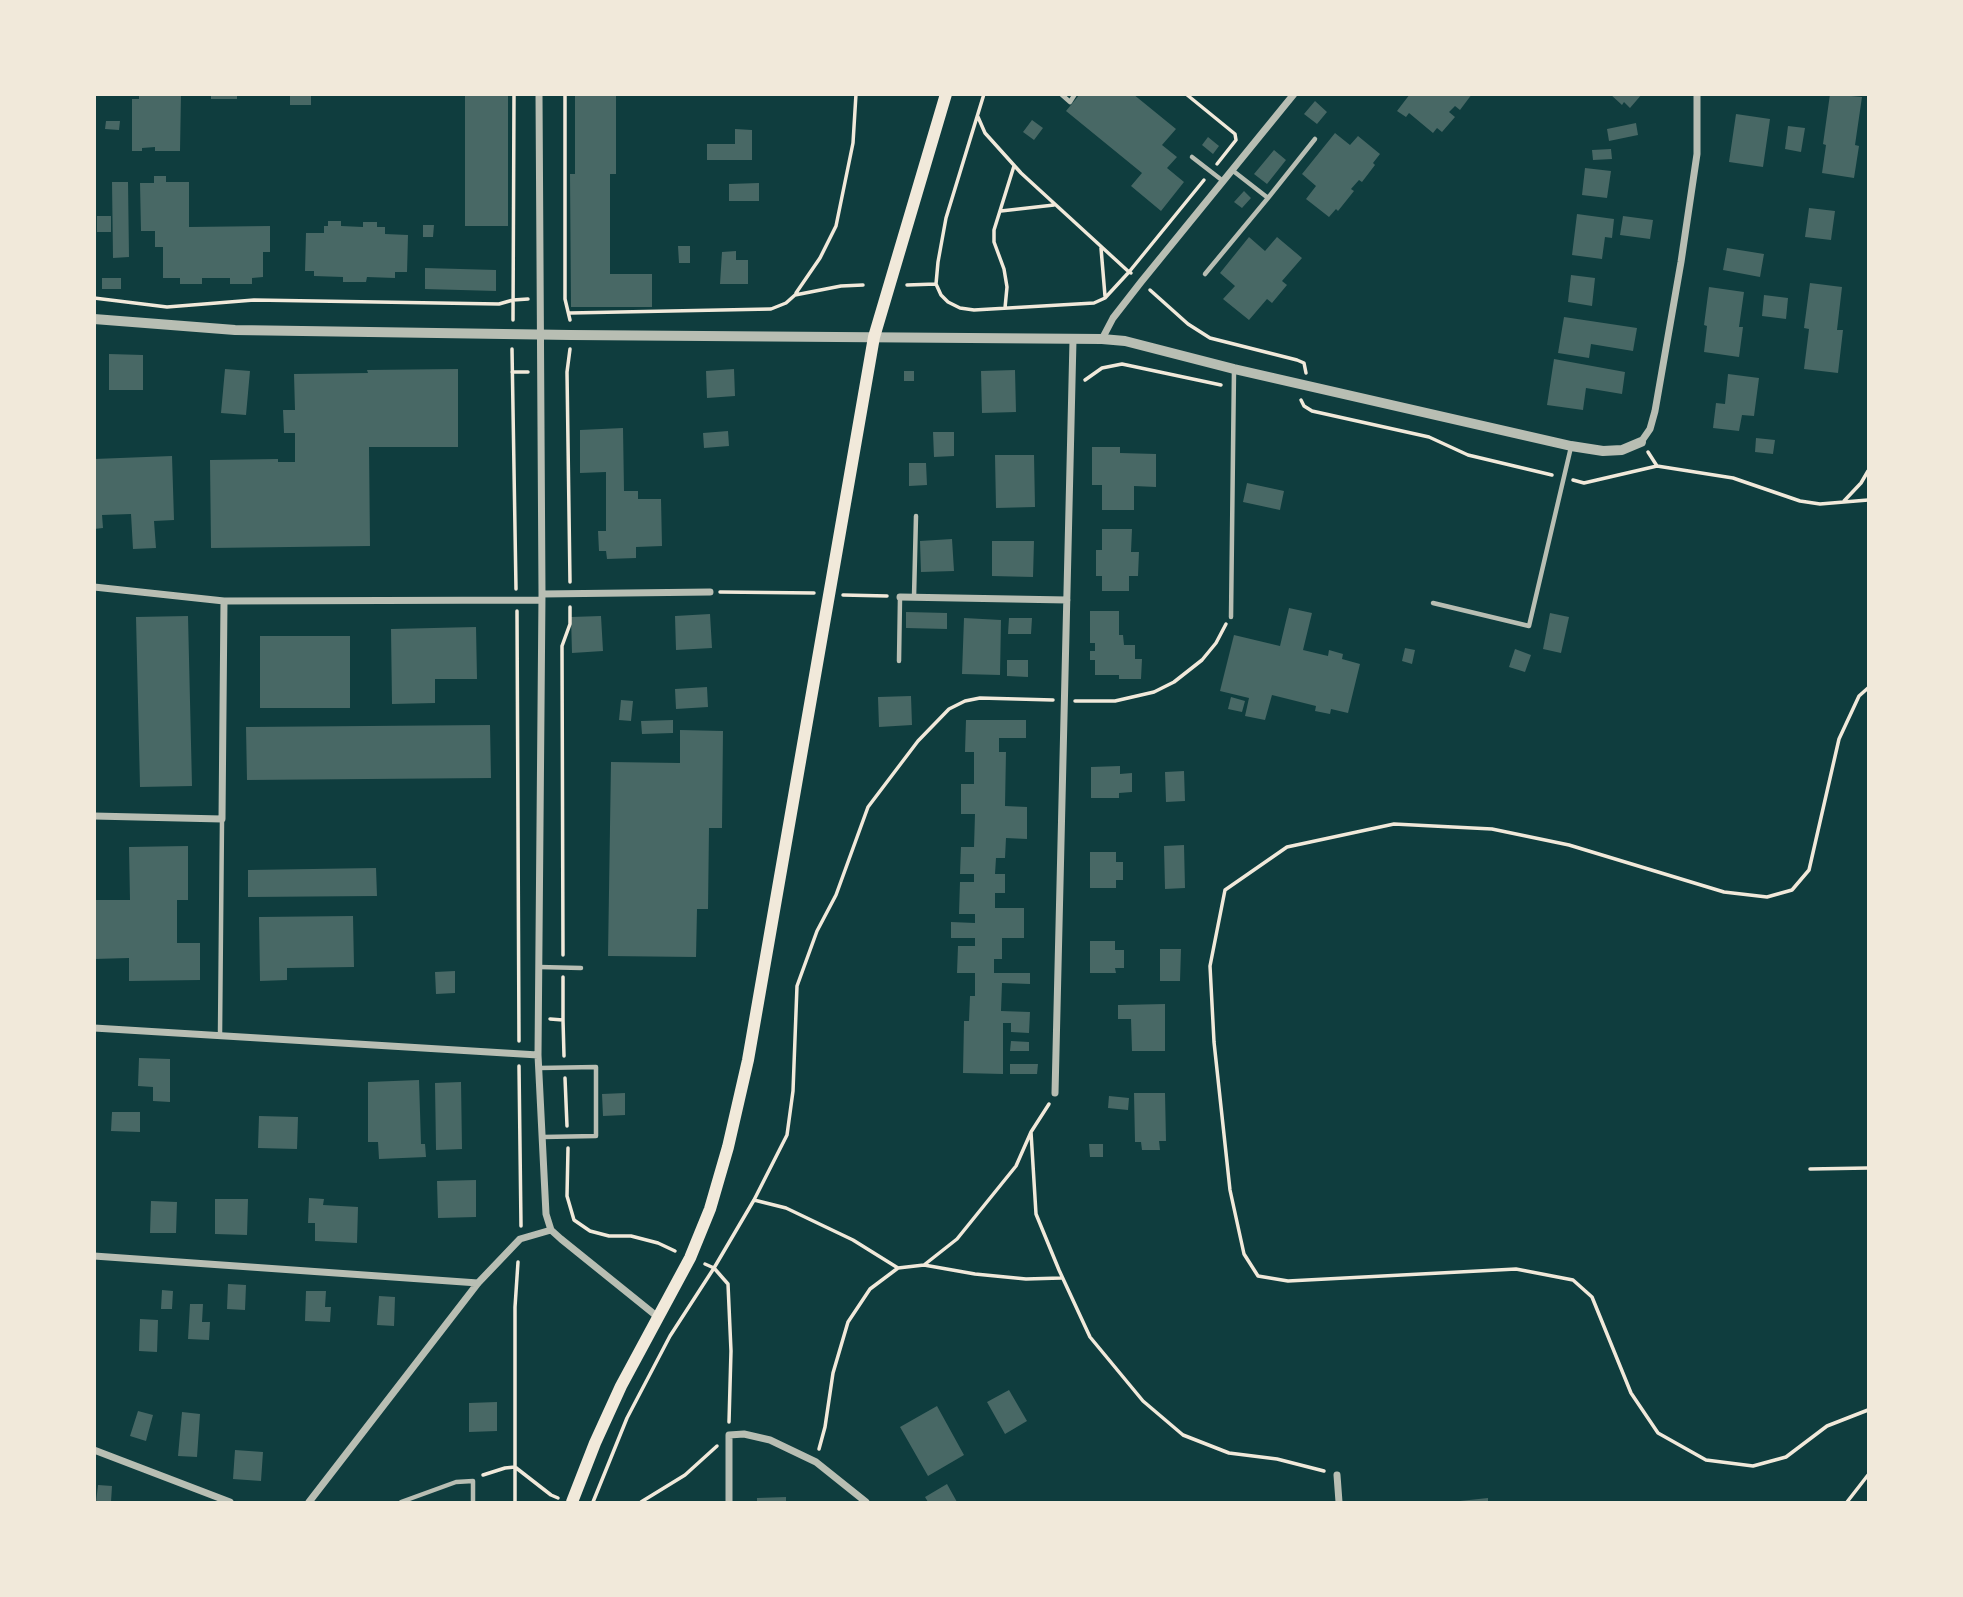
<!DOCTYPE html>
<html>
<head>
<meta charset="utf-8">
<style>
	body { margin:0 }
	#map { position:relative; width:1963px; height:1597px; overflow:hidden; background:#0f3d3e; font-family:Jost,sans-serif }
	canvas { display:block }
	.frame { position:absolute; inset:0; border:96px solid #f1e9da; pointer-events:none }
</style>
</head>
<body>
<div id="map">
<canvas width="1963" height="1597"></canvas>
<div class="frame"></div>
</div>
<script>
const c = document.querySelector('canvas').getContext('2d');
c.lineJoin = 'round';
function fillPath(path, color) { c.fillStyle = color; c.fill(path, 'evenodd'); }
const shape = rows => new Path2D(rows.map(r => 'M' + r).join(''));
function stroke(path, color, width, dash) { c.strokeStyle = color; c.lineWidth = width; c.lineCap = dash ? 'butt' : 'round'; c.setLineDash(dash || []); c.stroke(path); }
fillPath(shape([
	[139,94,181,94,180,151,155,151,155,147,142,148,142,151,132,151,132,99,139,99],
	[211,94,237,94,237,99,211,99],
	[290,94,311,94,311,105,290,105],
	[465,94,508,94,508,226,465,226],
	[575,94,616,94,616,174,610,174,610,274,652,274,652,307,571,307,570,174,575,174],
	[1080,94,1133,94,1176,129,1162,145,1177,157,1167,168,1184,182,1161,211,1131,186,1142,173,1066,111],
	[1410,94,1472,94,1460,110,1455,106,1449,112,1455,117,1442,132,1437,128,1433,133,1409,113,1406,117,1397,111],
	[1610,94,1642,94,1630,108,1624,102,1622,105],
	[1830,94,1862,97,1855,145,1859,146,1854,178,1822,173,1826,145,1823,144],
	[1315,101,1327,112,1317,124,1304,114],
	[1736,114,1770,119,1763,167,1729,162],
	[1032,120,1043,128,1034,140,1023,132],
	[106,121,120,121,119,130,105,129],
	[1636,123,1638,135,1609,141,1607,129],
	[1788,126,1805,128,1801,152,1785,149],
	[735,129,752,130,752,160,707,160,707,144,735,144],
	[1335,133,1350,145,1358,136,1380,154,1373,163,1375,165,1362,182,1359,180,1351,189,1354,191,1338,211,1336,209,1329,217,1306,199,1316,186,1302,174],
	[1208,137,1219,146,1213,154,1202,145],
	[1611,149,1612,159,1593,160,1592,150],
	[1274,150,1286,160,1267,184,1254,174],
	[1585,168,1611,171,1607,198,1582,195],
	[154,176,166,176,166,182,189,182,189,227,270,226,270,252,263,252,263,277,252,278,252,284,230,284,230,278,202,278,202,284,180,284,180,278,163,278,163,247,155,247,155,231,141,231,140,183,154,183],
	[112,182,128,182,129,257,113,258],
	[759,183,759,201,729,201,729,184],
	[1244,191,1251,198,1242,208,1234,202],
	[1809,208,1835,211,1831,240,1805,237],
	[1577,214,1614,219,1612,238,1605,237,1602,259,1572,255],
	[97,216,111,216,111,232,97,232],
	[1623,216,1653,220,1650,239,1620,235],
	[328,221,341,221,341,226,363,227,363,222,377,222,377,227,385,227,385,234,408,235,407,272,395,272,395,278,367,277,366,282,343,282,343,277,314,276,314,271,305,271,306,233,324,233,324,226,328,226],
	[423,225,434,225,433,237,423,237],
	[1249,237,1265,251,1277,237,1302,258,1282,281,1287,285,1272,303,1267,299,1249,320,1223,299,1235,286,1220,273],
	[678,246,690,246,690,263,679,263],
	[1727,248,1764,254,1760,277,1723,270],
	[736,251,736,260,748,260,748,284,720,284,722,252],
	[425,268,496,270,496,291,425,289],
	[1571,275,1595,278,1592,306,1568,302],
	[102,278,121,278,121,289,102,289],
	[1810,283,1842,287,1837,330,1843,330,1838,373,1804,369,1809,329,1804,328],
	[1709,287,1744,292,1739,327,1743,327,1739,357,1704,352,1707,326,1704,325],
	[1764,295,1788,298,1786,319,1762,316],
	[1564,317,1637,328,1633,351,1591,344,1589,358,1558,353],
	[109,354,143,355,143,390,109,390],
	[1554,359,1625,372,1622,394,1586,388,1583,410,1547,405],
	[225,369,250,371,246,415,221,413],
	[458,369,458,447,369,447,370,546,211,548,210,460,278,459,278,462,295,462,295,433,284,433,283,410,295,410,294,374,368,373,367,370],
	[734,369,735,396,707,398,706,371],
	[1015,370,1016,412,982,413,981,371],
	[904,371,914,371,914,381,904,381],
	[1728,374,1759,378,1754,416,1742,415,1739,431,1713,428,1716,403,1725,404],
	[623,428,624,491,638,491,638,499,661,499,662,546,636,547,636,558,607,559,606,551,599,551,598,531,606,531,606,472,580,473,580,430],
	[728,431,729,446,704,448,703,433],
	[933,432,954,432,954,456,934,457],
	[1756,438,1775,440,1773,454,1755,452],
	[1092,447,1120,447,1120,453,1156,454,1156,487,1134,486,1134,510,1102,510,1102,485,1092,485],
	[995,455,1034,455,1035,507,996,508],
	[172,456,174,520,154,521,156,548,133,549,131,514,102,515,103,528,94,529,94,459],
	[909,463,926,463,927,485,909,486],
	[1247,483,1284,491,1280,510,1243,502],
	[1102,529,1132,529,1131,552,1139,552,1138,576,1129,576,1129,591,1102,591,1102,576,1096,576,1096,550,1102,550],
	[952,539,954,571,921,572,920,541],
	[992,541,1034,541,1033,577,992,576],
	[1289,608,1312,613,1303,650,1328,656,1329,650,1343,654,1342,659,1360,664,1348,713,1331,709,1330,714,1315,711,1316,706,1272,695,1265,720,1245,716,1249,698,1220,691,1234,635,1280,646],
	[1090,611,1119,611,1119,635,1123,635,1124,645,1135,645,1135,659,1142,659,1141,679,1119,679,1119,675,1095,675,1095,660,1090,660,1090,651,1095,651,1095,643,1090,643],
	[906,612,947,613,947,629,906,628],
	[1550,613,1569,617,1561,653,1543,649],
	[710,614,712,648,676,650,675,616],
	[188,616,192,786,140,787,136,617],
	[601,616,603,651,572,653,571,617],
	[964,618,1001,620,1000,675,962,674],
	[1009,618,1032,618,1031,634,1008,634],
	[476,627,477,679,435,679,435,703,392,704,391,629],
	[260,636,350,636,350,708,260,708],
	[1405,648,1415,650,1412,664,1402,661],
	[1515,649,1531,655,1525,672,1509,667],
	[1007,660,1028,660,1028,677,1007,676],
	[707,687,708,707,676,709,675,689],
	[911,696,912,725,879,727,878,697],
	[1231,697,1245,701,1242,712,1228,709],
	[621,700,633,701,631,721,619,720],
	[673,720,673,733,642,734,641,721],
	[966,720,1026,720,1026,738,999,738,999,752,1006,752,1005,806,1027,807,1027,839,1006,838,1005,858,996,858,995,874,1005,874,1005,893,995,893,995,908,1024,908,1024,938,1002,938,1002,959,994,959,994,973,1030,973,1030,984,1002,983,1001,1011,1030,1012,1029,1033,1011,1032,1011,1023,1003,1023,1003,1074,963,1073,964,1021,969,1021,970,996,975,996,975,973,957,973,958,946,975,946,975,938,951,938,951,922,975,923,975,914,959,914,960,882,974,882,974,874,960,874,961,847,974,847,975,814,961,814,961,784,974,784,974,752,965,752],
	[490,725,491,778,247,780,246,727],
	[680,730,723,731,722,828,709,828,708,909,697,909,696,957,608,956,611,762,680,763],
	[1120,766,1120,774,1132,773,1132,792,1119,793,1119,798,1091,798,1091,767],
	[1184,771,1185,801,1166,802,1165,772],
	[1184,845,1185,888,1165,889,1164,846],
	[188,846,188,900,177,900,177,943,200,943,200,980,129,981,129,958,94,959,94,900,130,900,129,847],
	[1090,852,1116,852,1116,862,1123,862,1123,880,1116,880,1116,888,1090,888],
	[376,868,377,896,248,897,248,870],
	[353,916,354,967,287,968,287,980,260,981,259,917],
	[1090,941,1115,941,1115,950,1124,950,1124,968,1115,968,1116,973,1090,973],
	[1160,949,1181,949,1180,981,1160,981],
	[455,971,455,993,436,994,435,972],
	[1165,1004,1165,1051,1132,1051,1131,1019,1118,1019,1118,1005],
	[1011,1041,1029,1042,1029,1051,1010,1051],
	[139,1058,170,1059,170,1102,153,1101,153,1087,138,1086],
	[1010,1064,1038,1064,1037,1074,1010,1074],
	[419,1080,421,1144,425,1144,426,1157,379,1159,378,1142,368,1142,368,1082],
	[461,1082,462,1149,436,1150,435,1083],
	[625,1093,625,1115,603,1116,602,1094],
	[1134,1093,1165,1093,1166,1141,1159,1141,1160,1150,1142,1150,1141,1142,1135,1142],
	[1109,1096,1129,1098,1128,1110,1108,1108],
	[112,1112,140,1112,140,1132,111,1131],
	[259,1116,298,1117,297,1149,258,1148],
	[1089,1144,1103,1144,1103,1157,1090,1157],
	[476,1180,476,1217,438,1218,437,1181],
	[309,1198,324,1199,323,1205,358,1207,357,1243,315,1241,315,1223,308,1223],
	[215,1199,248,1199,247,1235,215,1234],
	[151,1201,177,1202,176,1233,150,1233],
	[228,1284,246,1285,245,1310,227,1309],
	[162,1290,173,1291,172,1309,161,1309],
	[306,1291,326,1291,325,1307,331,1307,330,1322,305,1321],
	[379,1296,395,1297,394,1326,377,1325],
	[190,1304,203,1304,202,1322,210,1322,209,1340,188,1339],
	[140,1319,158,1320,157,1352,139,1351],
	[1009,1390,1027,1421,1005,1434,987,1402],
	[497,1402,497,1431,469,1432,469,1403],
	[937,1406,964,1455,928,1476,900,1427],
	[138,1411,153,1415,146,1441,130,1436],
	[182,1412,200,1414,197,1457,178,1456],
	[235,1450,263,1452,261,1481,233,1479],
	[947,1484,957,1502,928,1502,925,1497],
	[98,1485,112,1486,111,1502,96,1502],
	[786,1497,786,1502,757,1502,757,1498],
	[1488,1498,1488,1502,1460,1502,1460,1501]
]), '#486865');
stroke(shape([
	[565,94,565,299,570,320],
	[984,94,946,218,938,262,936,284,941,295,948,302,960,308,974,310,1094,303,1105,298,1129,272,1131,273],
	[1186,94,1235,134,1236,140,1217,164],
	[978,117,985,133,1021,173,1129,272,1204,180],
	[1001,211,1054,205],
	[1101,248,1105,296],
	[907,285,936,284],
	[1150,290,1188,324,1210,338,1297,360,1304,363,1306,373],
	[796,293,820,258,836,226,853,143,856,94],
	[94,298,167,307,254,300,499,304,513,300,528,299],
	[1005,308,1007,287,1004,269,994,242,994,230,1014,166],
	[570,313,771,309,786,303,795,295,841,286,863,285],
	[513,320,514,94],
	[512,349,516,589],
	[512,372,528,372],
	[1085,380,1102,368,1122,364,1221,385],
	[1301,400,1304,406,1312,411,1429,437,1468,455,1552,475],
	[1648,452,1657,466],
	[1573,480,1584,483,1657,466,1733,478,1800,501,1820,504,1868,500],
	[1844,501,1861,483,1868,471],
	[570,582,567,372,570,349],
	[720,592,814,593],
	[843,595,887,596],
	[517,611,519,1041],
	[1868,688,1859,696,1839,739,1809,870,1792,890,1767,897,1724,892,1569,845,1492,829,1394,824,1287,847,1225,890,1210,966,1214,1042,1230,1190,1244,1254,1258,1276,1288,1281,1516,1269,1573,1280,1592,1297,1631,1393,1658,1433,1706,1460,1753,1466,1786,1457,1827,1426,1868,1410],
	[1075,701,1115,701,1154,692,1174,682,1202,660,1216,643,1226,624],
	[563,955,562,646,570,624,570,607],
	[550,1019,563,1020,563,977],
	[563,1020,564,1056],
	[519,1066,521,1226],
	[565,1078,567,1126],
	[1049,1104,1031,1132,1036,1214,1059,1270,1090,1337,1143,1401,1183,1435,1229,1453,1277,1459,1324,1471],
	[568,1148,567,1196,574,1220,590,1231,609,1236,631,1236,658,1243,675,1251],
	[1810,1169,1868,1168],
	[754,1200,786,1208,853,1240,898,1268],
	[705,1264,714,1268,754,1200,787,1135,793,1091,797,986,817,931,836,895,868,807,918,741,949,709,965,701,980,698,1053,700],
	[924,1265,957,1239,1016,1166,1031,1132],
	[819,1449,825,1427,833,1373,848,1322,870,1289,898,1268,924,1265,975,1274,1026,1279,1061,1278],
	[483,1475,505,1468,515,1467,551,1495,558,1498],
	[515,1502,515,1307,518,1262],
	[593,1502,627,1418,670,1336,714,1268,728,1284,731,1351,729,1422],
	[641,1502,685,1475,717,1446],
	[1847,1502,1868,1475]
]), '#f1e9da', 3.5);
stroke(shape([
	[1061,94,1070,102,1075,94],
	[1192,157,1223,181],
	[1268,198,1315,139],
	[1205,274,1268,198,1232,170],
	[914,597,916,516],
	[1433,603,1529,626,1571,447],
	[1231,617,1234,370],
	[899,661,900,598],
	[539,967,581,968],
	[220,1034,222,820],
	[539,1068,596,1067,596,1136,543,1137],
	[401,1502,456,1482,473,1481,473,1502]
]), '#b8beb3', 4.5);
stroke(shape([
	[539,94,542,594,538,1055,546,1214,551,1230,561,1239,659,1318],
	[1102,339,1113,318,1141,282,1294,94],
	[1641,442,1650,429,1655,411,1681,262,1697,154,1697,94],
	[94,587,224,601,542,600],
	[542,594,710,592],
	[900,597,1067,600],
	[94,816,222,819,224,601],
	[94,1028,538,1055],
	[1055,1093,1073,340],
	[94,1256,478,1283],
	[94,1450,230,1502],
	[1337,1475,1339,1502],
	[309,1502,478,1283,520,1239,551,1230],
	[729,1502,729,1435,744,1434,770,1440,816,1462,866,1502]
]), '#b8beb3', 7);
stroke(shape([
	[94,319,235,330,571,335,1102,339,1125,341,1234,369,1571,446,1603,451,1622,450,1641,442]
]), '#b8beb3', 10);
stroke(shape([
	[572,1502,595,1443,621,1386,690,1258,710,1209,728,1147,748,1060,874,337,946,94]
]), '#f1e9da', 12);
</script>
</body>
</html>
